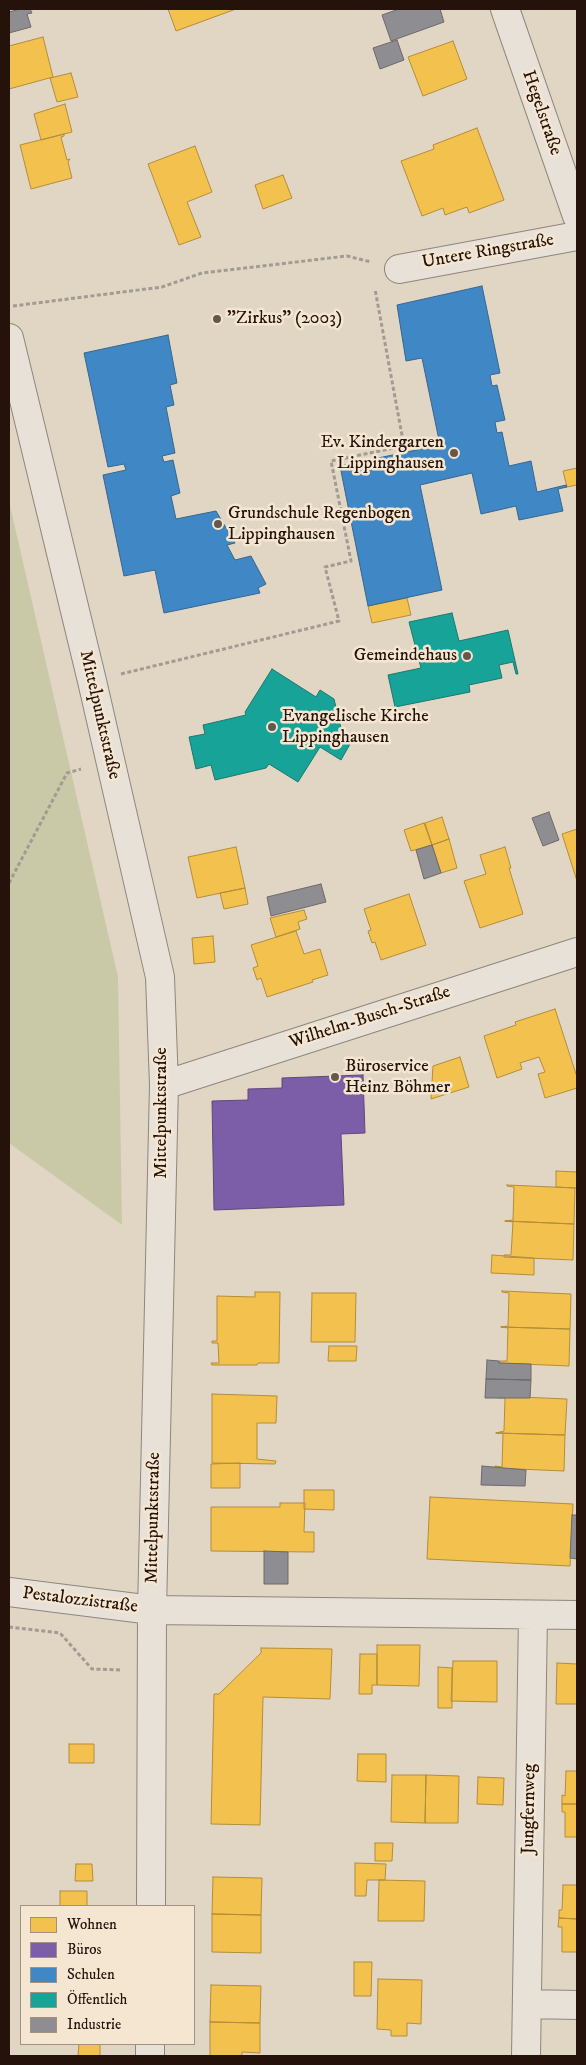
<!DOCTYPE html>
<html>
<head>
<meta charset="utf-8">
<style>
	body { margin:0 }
	#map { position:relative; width:586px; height:2065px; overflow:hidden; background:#e1d6c4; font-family:"IM FELL DW Pica",serif }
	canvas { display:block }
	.frame { position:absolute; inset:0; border:10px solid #24120b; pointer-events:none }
	.legend { position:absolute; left:20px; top:1905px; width:175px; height:140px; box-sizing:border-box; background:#f4e6d0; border:1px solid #a19181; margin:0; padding:6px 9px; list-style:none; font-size:15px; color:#24120b }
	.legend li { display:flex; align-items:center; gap:10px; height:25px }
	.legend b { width:25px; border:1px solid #a19181 }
</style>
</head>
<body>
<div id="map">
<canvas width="586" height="2065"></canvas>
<div class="frame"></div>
<ul class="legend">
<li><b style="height:14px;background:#f2c14e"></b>Wohnen</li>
<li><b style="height:14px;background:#7b5ea7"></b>Büros</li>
<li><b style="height:14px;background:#3f88c5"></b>Schulen</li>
<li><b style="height:14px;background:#17a398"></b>Öffentlich</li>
<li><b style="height:14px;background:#8d8d92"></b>Industrie</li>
</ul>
</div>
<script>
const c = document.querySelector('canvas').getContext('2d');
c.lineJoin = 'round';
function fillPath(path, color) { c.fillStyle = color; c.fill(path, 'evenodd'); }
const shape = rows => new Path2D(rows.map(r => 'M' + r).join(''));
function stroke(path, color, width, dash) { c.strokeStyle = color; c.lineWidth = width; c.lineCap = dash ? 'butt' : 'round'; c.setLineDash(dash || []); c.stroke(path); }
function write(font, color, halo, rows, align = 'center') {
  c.font = font + ' "IM FELL DW Pica",serif'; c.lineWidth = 5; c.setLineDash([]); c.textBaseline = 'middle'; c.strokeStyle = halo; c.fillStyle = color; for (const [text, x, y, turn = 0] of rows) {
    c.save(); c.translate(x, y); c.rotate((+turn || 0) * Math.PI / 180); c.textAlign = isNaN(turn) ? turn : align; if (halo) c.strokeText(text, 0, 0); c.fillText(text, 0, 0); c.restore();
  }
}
fillPath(shape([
	[9,501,118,977,122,1225,9,1143]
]), '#cac9a7');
const homes = shape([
	[168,9,236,9,176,31,168,9],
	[43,37,53,77,9,89,9,46,43,37],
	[453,41,467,79,423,96,408,57,453,41],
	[71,73,78,97,57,102,50,78,71,73],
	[65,104,72,132,41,140,34,114,65,104],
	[477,128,504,200,469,213,467,207,445,215,443,208,422,216,401,161,434,149,433,145,477,128],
	[64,134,64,136,61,137,67,160,70,159,68,162,72,178,31,189,20,145,64,134],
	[195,146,212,192,187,202,201,237,179,245,148,164,195,146],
	[283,175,292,198,263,209,255,185,283,175],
	[577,468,577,485,567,487,563,471,577,468],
	[407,598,411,615,372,623,368,606,407,598],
	[442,817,449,839,432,845,425,823,442,817],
	[424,823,432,845,411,851,404,830,424,823],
	[577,829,577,881,562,834,577,829],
	[449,839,457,868,441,873,432,845,449,839],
	[236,847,245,888,197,898,188,857,236,847],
	[505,847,511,868,509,868,523,914,480,928,464,881,486,874,480,855,505,847],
	[245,888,248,904,224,909,220,893,245,888],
	[409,894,426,945,381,960,375,942,372,943,368,931,371,930,364,909,409,894],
	[304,910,307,919,298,922,300,929,276,937,270,918,304,910],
	[296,931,304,954,320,949,328,975,312,980,313,982,267,997,261,978,257,980,253,968,258,966,251,945,296,931],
	[213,936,215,962,194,964,192,938,213,936],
	[555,1009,577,1077,577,1088,545,1098,538,1074,545,1072,539,1057,520,1063,522,1069,497,1078,484,1036,516,1025,515,1022,555,1009],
	[460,1057,469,1087,431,1099,433,1066,460,1057],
	[556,1171,577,1172,577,1188,556,1187,556,1171],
	[507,1185,575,1188,574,1224,505,1221,513,1220,514,1187,507,1186,507,1185],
	[505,1221,574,1224,573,1260,504,1257,504,1255,511,1255,513,1222,505,1221],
	[492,1255,534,1258,534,1275,491,1273,492,1255],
	[502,1291,571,1294,570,1329,501,1327,508,1326,509,1293,502,1292,502,1291],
	[255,1292,280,1292,279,1363,258,1363,257,1365,212,1365,211,1363,219,1363,218,1343,212,1343,212,1341,217,1341,217,1296,255,1297,255,1292],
	[312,1293,356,1293,355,1342,311,1342,312,1293],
	[501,1327,570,1329,569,1366,499,1363,499,1361,507,1361,508,1328,501,1327],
	[329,1346,357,1346,356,1361,328,1361,329,1346],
	[212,1394,277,1396,276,1423,257,1423,257,1459,276,1461,275,1464,212,1463,212,1394],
	[498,1396,567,1399,565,1435,496,1433,504,1431,505,1398,497,1398,498,1396],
	[496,1433,565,1435,564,1471,495,1468,495,1466,502,1467,503,1433,496,1433],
	[240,1463,240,1488,211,1488,211,1464,240,1463],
	[304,1490,334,1490,334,1510,304,1509,304,1490],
	[430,1497,573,1504,570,1566,427,1559,430,1497],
	[280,1503,305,1503,304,1532,314,1532,314,1552,211,1551,211,1507,280,1507,280,1503],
	[377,1645,420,1645,419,1686,377,1685,377,1645],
	[261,1648,332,1649,330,1699,263,1697,260,1825,211,1824,214,1694,219,1694,261,1653,261,1648],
	[360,1654,377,1654,377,1685,372,1685,372,1694,359,1694,360,1654],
	[453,1661,497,1661,497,1702,451,1701,453,1661],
	[557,1663,577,1664,577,1704,556,1704,557,1663],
	[438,1667,452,1668,452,1708,438,1708,438,1667],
	[69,1744,94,1744,94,1763,69,1763,69,1744],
	[358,1754,386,1754,386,1782,357,1781,358,1754],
	[566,1771,577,1771,577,1804,562,1804,562,1795,565,1796,566,1771],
	[392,1775,426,1775,425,1823,391,1822,392,1775],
	[426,1775,459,1776,458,1823,425,1823,426,1775],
	[478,1777,504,1778,503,1805,477,1804,478,1777],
	[562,1804,577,1804,577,1837,565,1837,565,1812,562,1812,562,1804],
	[375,1843,393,1843,392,1861,375,1861,375,1843],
	[355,1863,386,1864,385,1880,367,1880,366,1896,355,1896,355,1863],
	[76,1864,92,1864,93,1881,75,1881,76,1864],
	[213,1877,262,1878,261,1915,212,1914,213,1877],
	[379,1880,425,1881,424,1921,378,1921,379,1880],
	[563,1885,577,1885,577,1919,559,1918,559,1910,562,1910,563,1885],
	[60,1891,87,1891,87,1906,60,1906,60,1891],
	[212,1914,261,1915,261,1953,212,1952,212,1914],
	[559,1918,577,1919,577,1952,562,1952,562,1927,558,1927,559,1918],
	[354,1962,372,1962,371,1996,354,1996,354,1962],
	[378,1979,422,1980,421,2024,407,2023,407,2036,391,2036,391,2030,377,2029,378,1979],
	[211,1985,261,1986,260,2023,210,2022,211,1985],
	[210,2022,260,2023,260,2053,242,2052,242,2056,210,2056,210,2022],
	[79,2044,100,2044,100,2056,78,2056,79,2044]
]);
fillPath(homes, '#f2c14e');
stroke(homes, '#b48c3a', 1);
const offices = shape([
	[363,1075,365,1133,341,1134,344,1205,214,1210,212,1101,248,1100,248,1089,282,1088,282,1078,363,1075]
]);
fillPath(offices, '#7b5ea7');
stroke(offices, '#614778', 1);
const schools = shape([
	[482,286,500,373,490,375,492,386,497,385,505,420,495,422,497,433,502,432,509,466,531,461,537,492,566,485,567,487,558,489,563,511,519,520,516,506,481,514,472,473,420,485,442,590,368,606,340,466,440,445,422,358,406,361,397,305,482,286],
	[168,335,177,383,170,385,174,405,166,407,175,453,162,456,164,462,173,460,180,493,171,496,176,519,216,511,235,543,227,545,235,560,251,556,266,584,258,588,260,593,164,613,155,570,124,576,103,475,126,470,124,464,108,467,84,353,168,335]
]);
fillPath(schools, '#3f88c5');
stroke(schools, '#37658d', 1);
const public = shape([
	[452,613,459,641,508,630,518,674,516,674,513,662,499,665,502,678,469,685,470,692,395,707,388,675,421,668,409,622,452,613],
	[272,669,316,697,320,690,334,699,341,728,336,735,350,744,341,760,320,747,298,782,269,764,266,768,215,780,211,765,196,769,189,737,205,734,203,725,246,715,245,712,272,669]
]);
fillPath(public, '#17a398');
stroke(public, '#1b786e', 1);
const industry = shape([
	[20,9,30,9,32,13,27,14,31,27,9,33,9,12,20,9],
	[399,9,440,9,444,22,391,41,382,15,399,9],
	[397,40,404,60,380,69,373,48,397,40],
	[549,812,559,840,543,846,532,818,549,812],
	[432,845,441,873,424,879,416,850,432,845],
	[321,884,326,902,271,916,267,897,321,884],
	[487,1360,499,1361,499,1363,531,1364,531,1380,486,1379,487,1360],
	[486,1379,531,1380,530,1398,485,1398,486,1379],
	[482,1466,526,1470,525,1486,481,1485,482,1466],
	[572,1515,577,1515,577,1559,570,1558,572,1515],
	[264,1551,288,1552,288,1584,264,1584,264,1551]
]);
fillPath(industry, '#8d8d92');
stroke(industry, '#6e686a', 1);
const minor = shape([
	[505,9,577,216],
	[399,269,577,236],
	[9,338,92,681,160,977,164,1085,152,1610,151,1906],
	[164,1085,577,952],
	[9,1592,152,1610,577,1615],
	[528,2004,577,2005],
	[150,2056,150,2044],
	[526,2056,533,1615]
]);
stroke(minor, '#8f867b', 30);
stroke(shape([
	[13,306,162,287,202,273,347,256,371,262],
	[121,674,339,621,325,567,351,561,331,461,404,446,375,289],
	[9,883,67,773,81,769],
	[9,1627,60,1633,92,1669,122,1670]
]), '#a29b94', 3, [4, 2.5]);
stroke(minor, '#e7e1d8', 28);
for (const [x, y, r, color] of [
	[217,319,5,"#66574c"],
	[454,453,5,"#66574c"],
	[218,524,5,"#66574c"],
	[467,656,5,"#66574c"],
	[272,727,5,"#66574c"],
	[335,1077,5,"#66574c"]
]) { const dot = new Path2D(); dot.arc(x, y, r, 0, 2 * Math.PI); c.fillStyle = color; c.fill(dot); stroke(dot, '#f4e6d0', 2); }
write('18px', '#24120b', '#f4e6d0', [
	["Hegelstraße",541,113,71],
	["Untere Ringstraße",488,252,-10],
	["Mittelpunktstraße",99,715,77],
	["Wilhelm-Busch-Straße",370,1018,-18],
	["Mittelpunktstraße",162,1113,-90],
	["Mittelpunktstraße",154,1518,-89],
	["Pestalozzistraße",80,1601,7],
	["Jungfernweg",530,1809,-89]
]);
write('18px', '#24120b', '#f4e6d0', [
	["\"Zirkus\" (2003)",227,319],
	["Ev. Kindergarten",444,443,"right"],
	["Lippinghausen",444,464,"right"],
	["Grundschule Regenbogen",228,514],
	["Lippinghausen",228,535],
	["Gemeindehaus",457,656,"right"],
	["Evangelische Kirche",282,717],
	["Lippinghausen",282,738],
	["Büroservice",345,1067],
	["Heinz Böhmer",345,1088]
], 'left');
</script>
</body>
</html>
